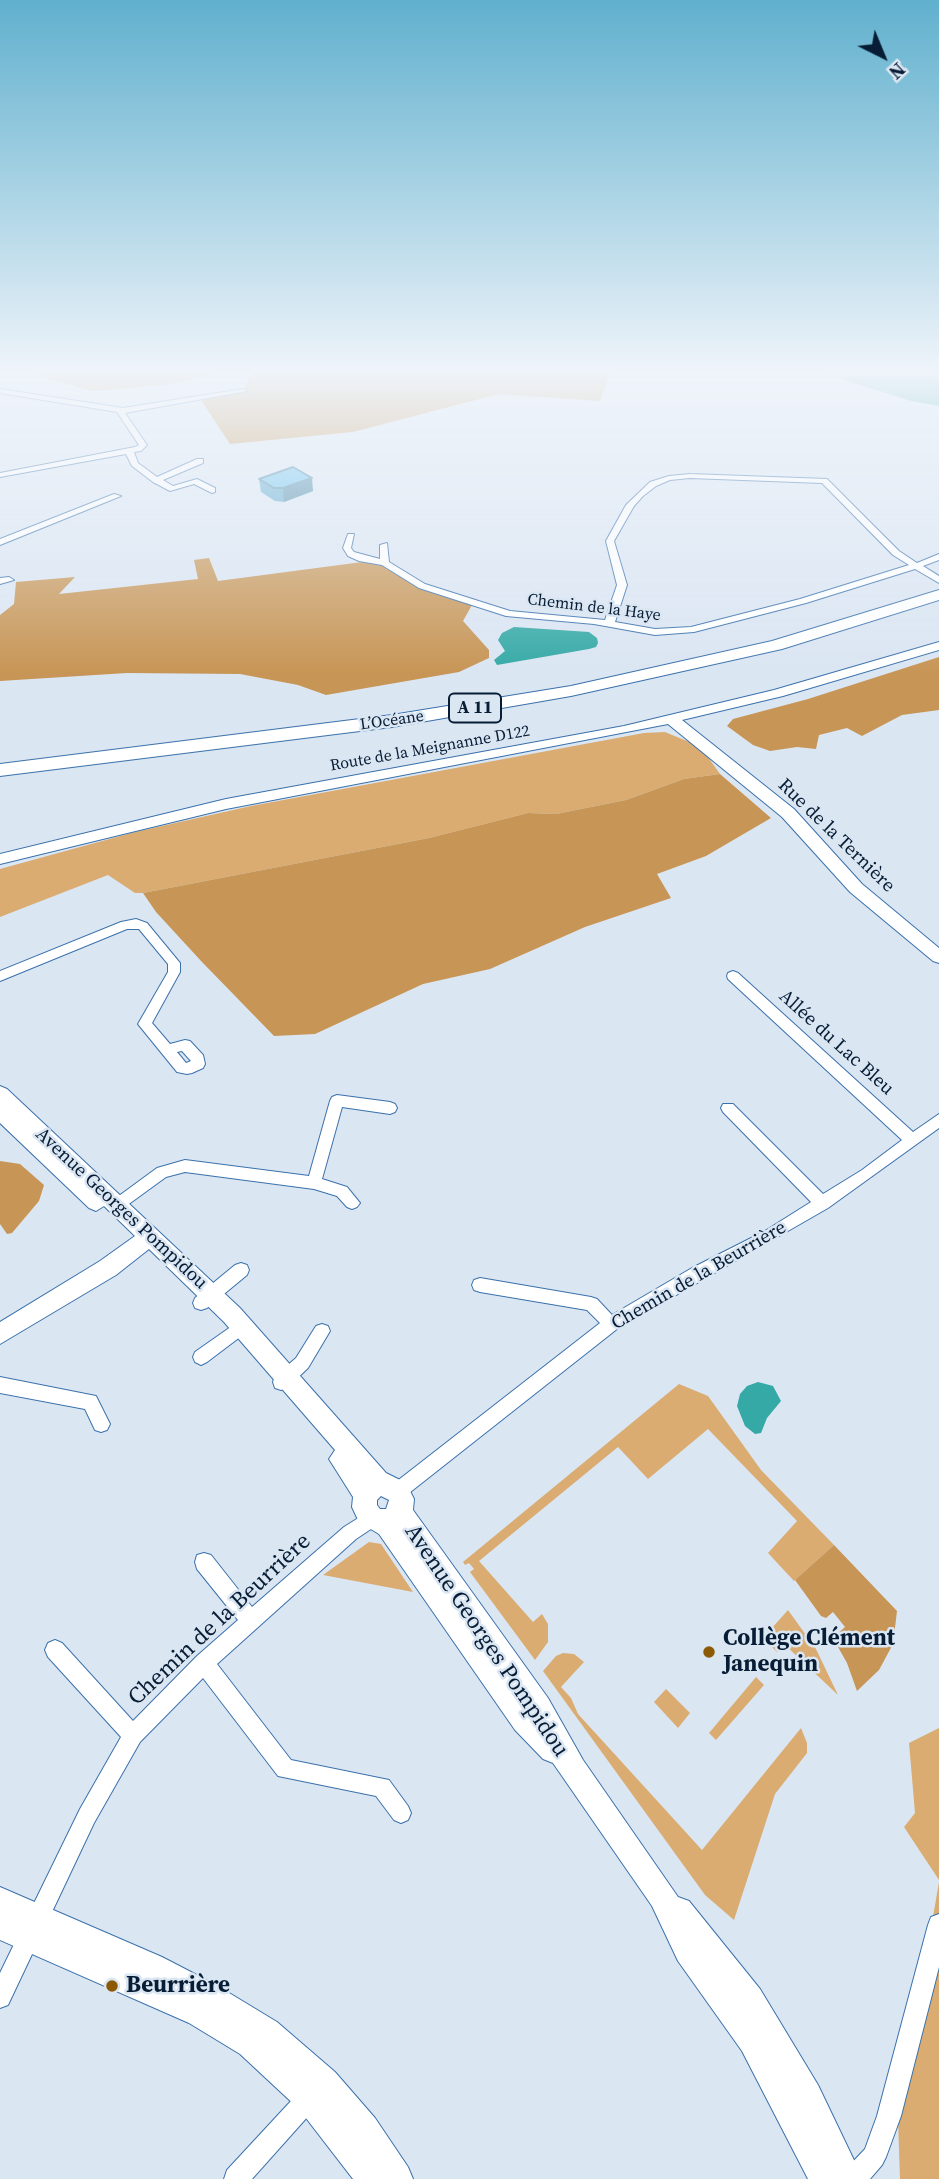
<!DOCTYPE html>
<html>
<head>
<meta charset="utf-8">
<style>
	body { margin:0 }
	#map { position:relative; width:939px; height:2179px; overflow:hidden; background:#dbe6f3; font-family:"Source Serif 4",serif }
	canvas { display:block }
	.north { position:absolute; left:848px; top:21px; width:70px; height:70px; -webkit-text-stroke:5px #dbe6f3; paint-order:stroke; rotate:137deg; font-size:19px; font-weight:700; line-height:28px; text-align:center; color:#071d35 }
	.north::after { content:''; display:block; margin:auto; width:24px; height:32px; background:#071d35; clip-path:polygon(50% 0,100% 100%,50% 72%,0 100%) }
</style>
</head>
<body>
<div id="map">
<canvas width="939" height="2179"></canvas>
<div class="north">N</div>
</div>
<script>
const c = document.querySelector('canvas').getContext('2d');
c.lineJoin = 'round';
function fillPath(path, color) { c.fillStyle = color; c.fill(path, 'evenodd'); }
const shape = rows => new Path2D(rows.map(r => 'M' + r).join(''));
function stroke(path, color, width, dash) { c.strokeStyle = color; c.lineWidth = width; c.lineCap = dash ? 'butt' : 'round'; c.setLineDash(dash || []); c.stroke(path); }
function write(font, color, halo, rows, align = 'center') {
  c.font = font + ' "Source Serif 4",serif'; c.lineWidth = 5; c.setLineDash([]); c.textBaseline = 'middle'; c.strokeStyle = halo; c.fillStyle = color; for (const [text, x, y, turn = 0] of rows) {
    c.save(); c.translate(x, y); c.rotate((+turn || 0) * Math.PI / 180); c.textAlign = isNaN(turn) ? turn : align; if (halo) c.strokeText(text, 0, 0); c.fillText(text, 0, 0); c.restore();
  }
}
fillPath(shape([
	[665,732,694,744,708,757,720,774,684,779,626,800,556,814,528,813,429,838,143,893,135,893,108,875,0,917,0,869,69,850,135,832,251,806,644,733],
	[679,1384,708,1396,761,1470,834,1545,794,1581,768,1553,797,1521,708,1429,648,1479,618,1447,479,1561,533,1622,542,1614,548,1624,548,1642,535,1660,470,1572,474,1569,469,1563,465,1565,463,1562],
	[369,1542,381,1544,413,1592,323,1575],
	[788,1610,816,1649,838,1695,784,1644,777,1652,763,1638],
	[563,1653,574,1654,584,1662,561,1687,571,1698,578,1714,702,1850,801,1728,807,1743,807,1753,775,1794,734,1920,705,1895,543,1671,556,1656],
	[756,1677,764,1685,716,1740,709,1733],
	[666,1689,690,1713,678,1728,654,1702],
	[939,1728,939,1880,904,1827,915,1813,909,1743],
	[939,1882,939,2179,900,2179,898,2120]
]), '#daac72');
fillPath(shape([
	[26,370,236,370,164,385,93,391,27,373],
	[253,370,611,370,600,401,499,394,353,432,230,444,201,400,243,391],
	[209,558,218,581,362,562,385,563,422,586,472,605,463,621,489,650,489,658,459,672,326,695,298,685,240,674,127,673,0,681,0,615,14,604,16,582,75,577,59,594,198,579,194,560],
	[939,657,939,710,902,715,862,736,847,728,819,735,816,749,797,747,770,751,753,745,727,726,733,719,808,699],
	[720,774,771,818,706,856,657,874,671,898,585,927,490,969,423,984,315,1034,274,1036,202,962,156,912,143,893,429,838,528,813,556,814,626,800,684,779],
	[0,1161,20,1164,44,1185,39,1201,12,1233,7,1234,0,1224],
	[834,1545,897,1611,893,1644,879,1670,857,1691,847,1663,833,1638,845,1627,833,1612,826,1618,821,1616,795,1580]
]), '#c79555');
fillPath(shape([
	[813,370,913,370,939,377,939,406,911,401],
	[514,627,589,632,597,638,598,643,596,647,589,649,497,665,494,660,505,651,498,640,502,633],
	[758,1382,773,1386,781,1401,767,1418,761,1433,755,1434,745,1426,737,1406,740,1394,747,1386]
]), '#35a9a6');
const street = shape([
	[0,370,8,370,0,373,0,370],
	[0,389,123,408,243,389,247,391,125,413,147,445,141,451,134,452,138,463,157,477,197,459,203,459,203,463,163,480,173,486,197,479,215,488,215,492,212,493,194,484,170,491,153,482,132,466,126,454,0,477,0,473,135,447,139,445,117,412,0,393,0,389],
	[690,474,827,479,899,551,917,563,939,554,939,560,923,566,939,576,939,583,915,569,806,603,694,632,655,635,594,624,506,616,419,588,382,565,359,561,348,556,343,548,348,534,354,534,351,548,354,552,380,559,380,545,387,543,389,562,425,584,510,611,605,620,617,585,606,541,626,505,650,482,669,476,690,474],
	[690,478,822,483,893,555,909,565,800,599,691,627,655,629,615,622,627,585,614,541,634,506,643,496,656,486,670,480,690,478],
	[114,494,121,496,0,545,0,539,114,494],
	[0,578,9,577,14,580,0,584,0,578],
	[136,919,147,923,180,963,180,972,152,1023,170,1044,185,1040,190,1041,203,1055,205,1064,203,1068,192,1073,187,1074,177,1072,138,1024,168,972,168,964,139,929,127,929,0,981,0,971,121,922,136,919],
	[182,1051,191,1061,186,1063,177,1052,182,1051],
	[733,971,738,973,913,1132,939,1114,939,1128,828,1208,617,1329,404,1497,398,1500,392,1497,389,1491,392,1485,600,1323,587,1310,480,1292,474,1290,472,1285,474,1280,480,1278,591,1297,597,1299,612,1315,692,1268,765,1231,811,1202,723,1112,721,1108,723,1104,733,1104,823,1194,862,1170,902,1140,728,979,727,976,728,973,733,971],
	[337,1095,390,1102,395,1104,397,1108,395,1112,390,1114,342,1107,322,1179,347,1187,360,1203,357,1207,352,1209,347,1207,337,1196,314,1189,185,1172,166,1177,122,1209,117,1211,112,1209,109,1205,112,1201,157,1168,185,1160,309,1176,330,1101,332,1097,337,1095],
	[241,1263,247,1265,249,1270,247,1275,207,1308,201,1310,195,1308,193,1303,195,1298,235,1265,241,1263],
	[242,1319,248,1321,250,1326,248,1331,207,1362,201,1365,195,1362,193,1357,195,1352,242,1319],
	[322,1324,328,1326,330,1331,308,1368,287,1388,281,1390,275,1388,273,1382,275,1376,296,1358,316,1326,322,1324],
	[0,1377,96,1396,110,1424,107,1430,101,1432,95,1430,85,1409,0,1393,0,1377],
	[371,1510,377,1513,380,1519,377,1525,356,1539,217,1664,291,1760,389,1780,408,1806,411,1813,408,1820,401,1823,394,1820,376,1796,278,1776,203,1678,140,1742,94,1823,8,2005,0,2008,0,1973,80,1809,121,1737,48,1657,45,1650,48,1643,55,1640,62,1643,133,1721,197,1656,238,1620,197,1569,195,1562,197,1555,204,1553,211,1555,252,1607,344,1527,371,1510],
	[939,1914,939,1967,901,2116,886,2157,882,2165,870,2179,842,2179,845,2170,865,2149,877,2116,928,1925,931,1917,939,1914],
	[311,2084,319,2088,323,2096,319,2104,252,2179,224,2179,227,2170,303,2088,311,2084]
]);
const secondary = shape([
	[939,642,939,650,783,696,682,720,794,809,862,884,939,948,939,963,933,961,850,892,782,817,668,724,226,809,0,864,0,854,226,799,624,726,774,690,939,642],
	[0,1086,7,1089,240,1308,386,1473,406,1483,414,1499,413,1510,548,1698,583,1760,678,1897,689,1901,760,1989,818,2085,863,2179,808,2179,742,2051,678,1961,652,1906,553,1763,543,1759,515,1730,379,1534,359,1522,352,1507,353,1497,329,1459,335,1450,224,1322,149,1249,116,1275,0,1344,0,1322,100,1261,135,1236,104,1206,96,1211,89,1208,0,1123,0,1086],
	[381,1496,389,1500,386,1509,380,1509,377,1505,377,1500,381,1496],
	[0,1887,162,1957,216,1985,277,2022,335,2072,375,2118,408,2167,413,2179,353,2179,299,2109,240,2054,189,2023,0,1940,0,1887]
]);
const highway = shape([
	[939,590,939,600,782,649,571,696,392,727,0,776,0,764,392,715,571,686,772,641,939,590]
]);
stroke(street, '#3a71ab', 2);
stroke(secondary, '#3a71ab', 2);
stroke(highway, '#3a71ab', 2);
fillPath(street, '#fff');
fillPath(secondary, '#fff');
fillPath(highway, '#fff');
fillPath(shape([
	[259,479,313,491,284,502,275,501,261,492]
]), '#57a6cd');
fillPath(shape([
	[312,478,313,491,284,502,283,488]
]), '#4787a7');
const building = shape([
	[293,467,312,478,283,488,274,488,259,479,293,467]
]);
fillPath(building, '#65c1ee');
stroke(building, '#4787a7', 2);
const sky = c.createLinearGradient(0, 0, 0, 675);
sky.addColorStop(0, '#60b0ce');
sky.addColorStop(0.55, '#eff4fa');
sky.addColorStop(1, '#eff4fa00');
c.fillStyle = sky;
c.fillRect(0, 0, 939, 675);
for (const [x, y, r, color] of [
	[709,1652,7,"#8c5a04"],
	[112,1986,7,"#8c5a04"]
]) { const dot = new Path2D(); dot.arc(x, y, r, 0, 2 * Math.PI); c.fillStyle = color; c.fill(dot); stroke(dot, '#dbe6f3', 2.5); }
write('16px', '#071d35', '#dbe6f3', [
	["Chemin de la Haye",594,608,7],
	["L’Océane",392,721,-8],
	["Route de la Meignanne D122",430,749,-10]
]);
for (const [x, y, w] of [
	[475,708,52]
]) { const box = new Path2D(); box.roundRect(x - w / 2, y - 14.5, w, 29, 5); c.fillStyle = '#dbe6f3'; c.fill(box); stroke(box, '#071d35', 2); }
write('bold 18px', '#071d35', null, [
	["A 11",475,708]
]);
write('19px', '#071d35', '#dbe6f3', [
	["Rue de la Ternière",836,836,44],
	["Allée du Lac Bleu",836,1043,42],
	["Avenue Georges Pompidou",121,1209,43],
	["Chemin de la Beurrière",699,1276,-30]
]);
write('23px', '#071d35', '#dbe6f3', [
	["Chemin de la Beurrière",220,1620,-43],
	["Avenue Georges Pompidou",486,1641,56]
]);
write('bold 23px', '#071d35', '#dbe6f3', [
	["Collège Clément",723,1639],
	["Janequin",723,1665],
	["Beurrière",126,1986]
], 'left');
</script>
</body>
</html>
